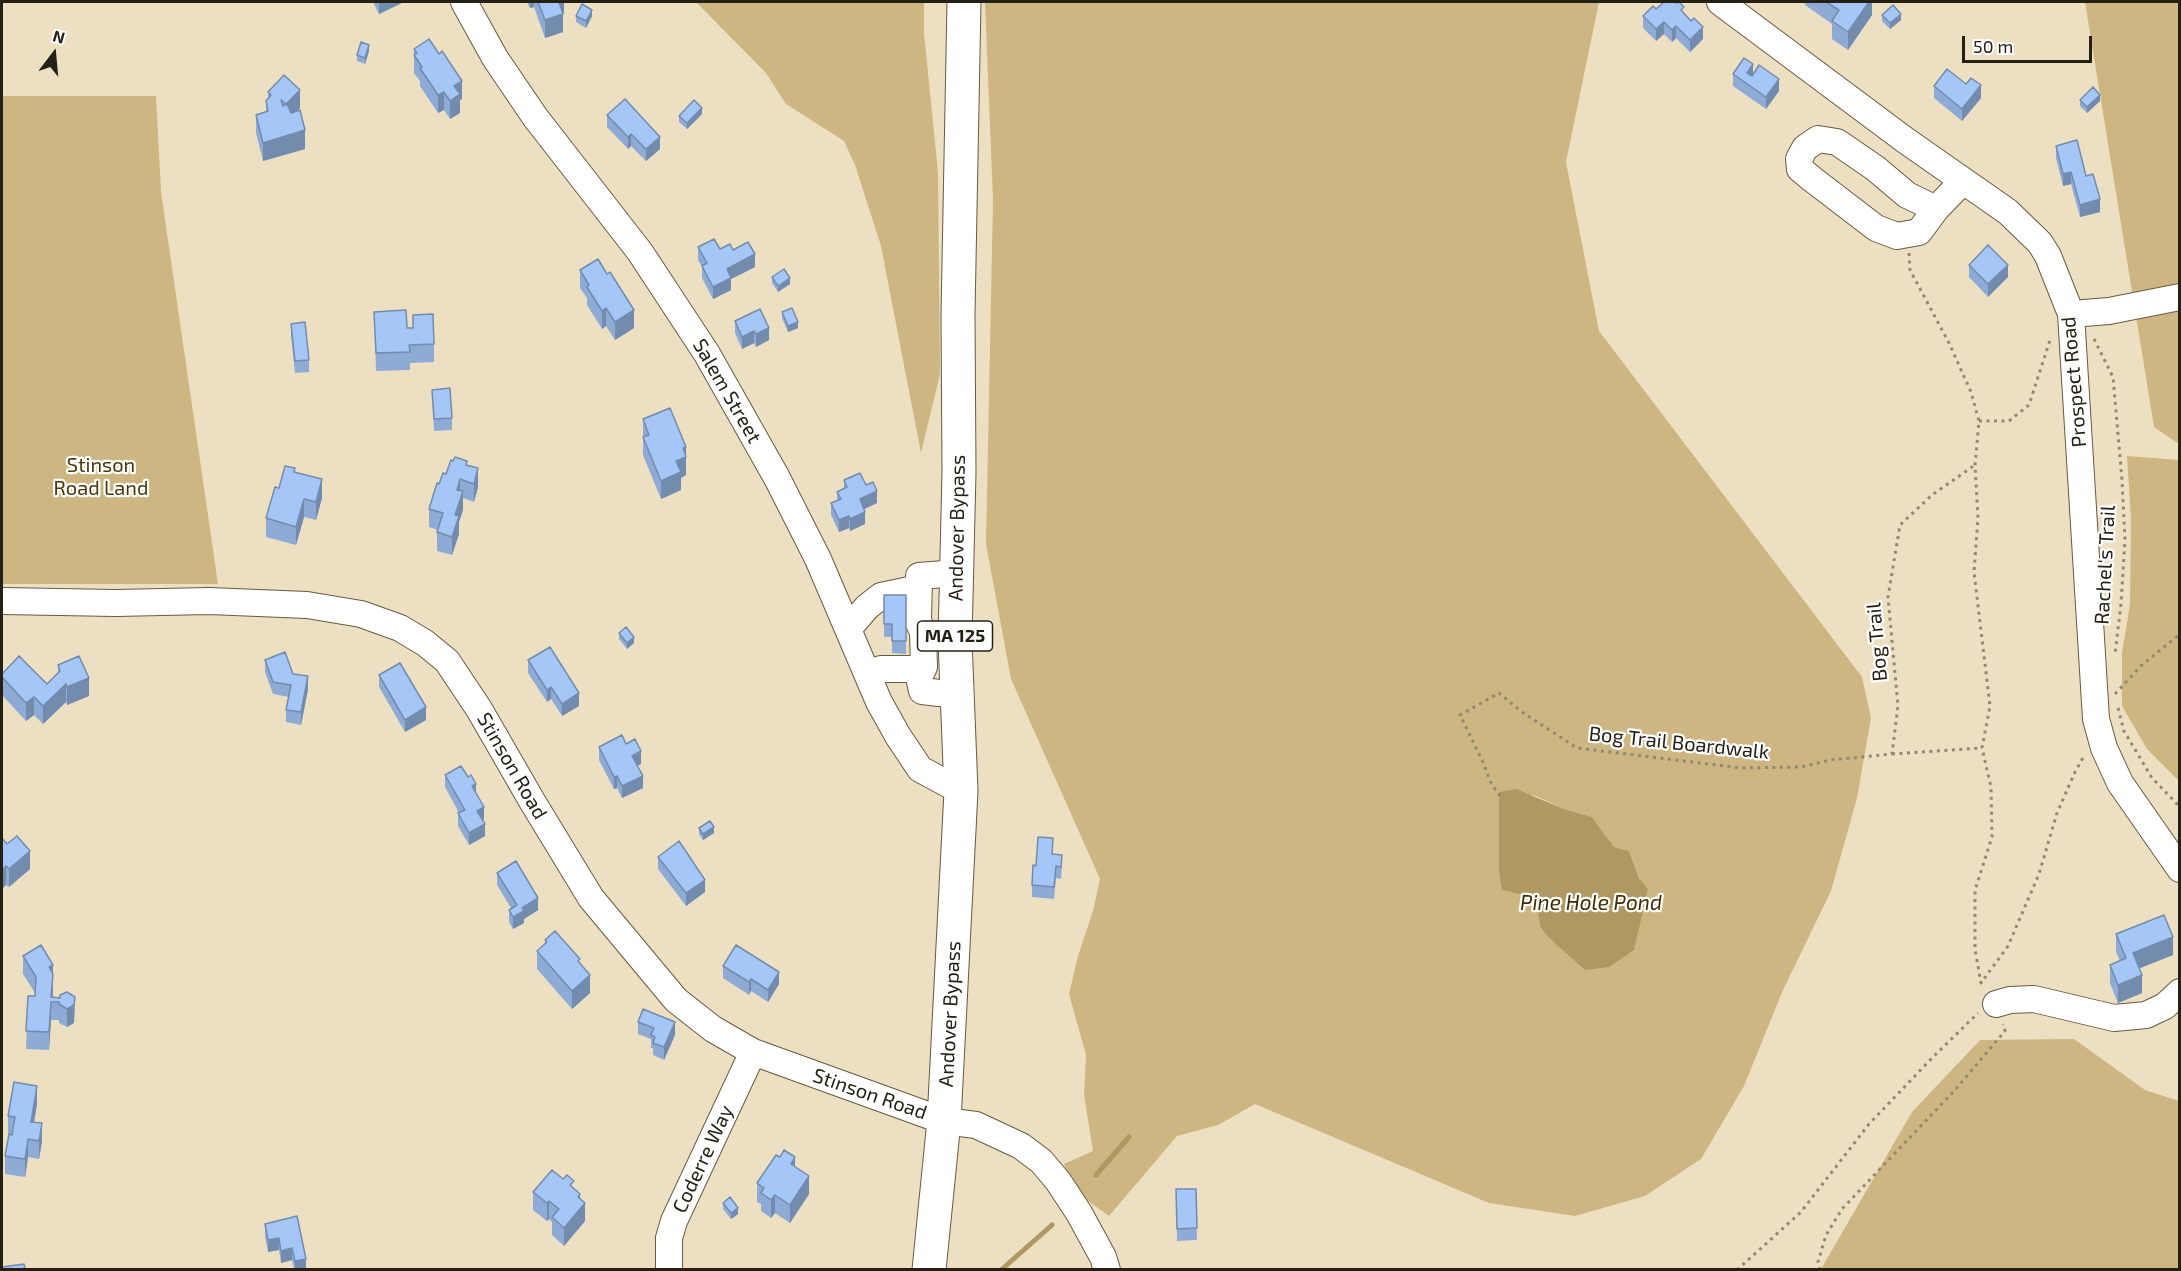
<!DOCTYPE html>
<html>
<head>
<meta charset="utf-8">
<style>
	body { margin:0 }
	#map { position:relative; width:2181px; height:1271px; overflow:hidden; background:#ede0c2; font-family:"Exo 2",sans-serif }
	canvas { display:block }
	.frame { position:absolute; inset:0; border:3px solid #242014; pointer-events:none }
	.north { position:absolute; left:24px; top:24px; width:60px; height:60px; -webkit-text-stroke:4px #fff; paint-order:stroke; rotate:16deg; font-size:16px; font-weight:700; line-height:24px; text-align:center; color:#242014 }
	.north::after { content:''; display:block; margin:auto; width:21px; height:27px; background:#242014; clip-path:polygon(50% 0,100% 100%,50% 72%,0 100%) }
	.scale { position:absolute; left:1962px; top:36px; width:130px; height:27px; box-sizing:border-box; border:3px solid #242014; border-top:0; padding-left:8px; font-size:18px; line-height:21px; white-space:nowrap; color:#242014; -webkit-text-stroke:4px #fff; paint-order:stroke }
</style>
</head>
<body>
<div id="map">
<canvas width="2181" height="1271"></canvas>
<div class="frame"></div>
<div class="north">N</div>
<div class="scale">50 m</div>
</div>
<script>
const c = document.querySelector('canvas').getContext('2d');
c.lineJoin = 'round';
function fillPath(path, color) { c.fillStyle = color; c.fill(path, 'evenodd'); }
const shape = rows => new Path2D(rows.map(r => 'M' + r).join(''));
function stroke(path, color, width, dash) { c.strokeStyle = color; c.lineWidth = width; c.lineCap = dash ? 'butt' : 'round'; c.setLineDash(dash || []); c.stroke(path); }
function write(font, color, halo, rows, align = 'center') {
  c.font = font + ' "Exo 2",sans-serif'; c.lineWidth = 4.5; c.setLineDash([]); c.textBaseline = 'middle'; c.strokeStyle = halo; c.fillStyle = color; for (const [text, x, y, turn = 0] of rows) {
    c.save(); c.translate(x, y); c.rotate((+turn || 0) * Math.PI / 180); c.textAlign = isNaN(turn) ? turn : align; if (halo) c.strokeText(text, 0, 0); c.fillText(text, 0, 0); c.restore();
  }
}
fillPath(shape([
	[696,2,924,2,924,33,938,172,940,374,921,453,881,246,855,165,844,141,786,104,766,73],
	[985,2,1599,2,1566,162,1599,331,1862,677,1871,718,1857,798,1831,891,1783,990,1744,1086,1701,1159,1645,1196,1575,1216,1489,1203,1255,1104,1218,1125,1177,1136,1109,1216,1073,1190,1064,1164,1093,1151,1084,1095,1086,1055,1069,994,1078,956,1093,911,1100,879,1011,679,986,544,993,200],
	[1500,792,1536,796,1564,809,1592,817,1614,847,1629,851,1639,878,1648,889,1563,949,1547,936,1540,926,1535,894,1499,872],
	[2085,2,2179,2,2179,444,2154,427],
	[2,96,156,96,161,192,218,584,2,584],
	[2127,456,2179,460,2179,781,2147,749,2122,706,2122,653,2130,604,2131,519],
	[2074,1039,2145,1090,2179,1101,2179,1269,1821,1269,1912,1112,1980,1040]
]), '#cdb681');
fillPath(shape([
	[1516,789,1564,809,1592,817,1614,847,1629,851,1639,878,1648,889,1634,950,1609,967,1585,970,1547,936,1540,926,1535,894,1524,895,1502,890,1499,872,1499,792]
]), '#af9862');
stroke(shape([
	[1096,1175,1129,1137],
	[1001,1270,1052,1225]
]), '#af9862', 5);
const minor = shape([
	[464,2,495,58,535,117,640,252,707,354,777,478,818,559,879,702,898,736,920,769,961,791],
	[1720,2,1905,140,2008,212,2040,243,2048,256,2071,314,2096,719,2104,748,2120,783,2180,869],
	[1936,209,1919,232,1897,236,1876,228,1812,179,1800,169,1799,159,1805,148,1818,139,1837,142,1875,168,1907,195,1936,209,1963,181],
	[2071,314,2109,311,2180,297],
	[957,573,919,576,918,621,923,632,924,667,919,677,922,691,957,695],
	[2,601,115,603,209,601,307,605,361,614,400,628,425,643,447,661,479,709,532,801,591,898,676,1000,713,1029,753,1052,944,1121,976,1125,1021,1146,1041,1161,1058,1181,1079,1213,1103,1257,1107,1270],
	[848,629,867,607,881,596,919,588],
	[867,674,881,669,911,669],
	[1996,1004,2010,1000,2034,999,2114,1018,2146,1015,2165,1006,2180,992],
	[669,1270,669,1238,674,1221,753,1052]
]);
const major = shape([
	[929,1270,944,1121,961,791,955,640,959,472,958,314,964,2]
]);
stroke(minor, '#665a40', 28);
stroke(major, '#665a40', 35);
stroke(shape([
	[1909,253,1910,270,1949,343,1971,392,1979,421,1975,465,1978,518,1974,572,1990,706,1982,748,1991,787,1992,837,1975,890,1975,949,1981,983,2008,946,2039,874,2057,813,2075,772,2084,756],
	[2094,339,2113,377,2122,480,2125,540,2121,604,2115,654],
	[1979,421,2009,421,2029,405,2050,340],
	[2115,694,2142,665,2180,634],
	[2118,708,2124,731,2152,778,2180,807],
	[1892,754,1982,748],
	[1500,796,1491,783,1483,762,1460,715,1499,693,1522,712,1577,748,1742,768,1801,767,1830,760,1892,754,1898,706,1888,597,1900,525,1932,495,1975,465],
	[1737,1270,1801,1212,1869,1124,1934,1056,1978,1013],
	[1820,1270,1818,1262,1826,1235,1842,1209,1955,1090,2005,1031,2003,1024]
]), '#928973', 3, [3, 4.5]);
stroke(minor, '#fff', 26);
stroke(major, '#fff', 33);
fillPath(shape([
	[373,2,404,2,379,14],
	[527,2,564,2,564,13,563,13,563,32,545,38,534,7,530,8],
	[1805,2,1872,2,1872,15,1848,50,1832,39,1832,24,1805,5],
	[1656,9,1684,13,1703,39,1690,52,1676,38,1672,42,1664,34,1656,41,1643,28,1643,16],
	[1882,15,1901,20,1890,29,1882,21],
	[576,16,592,16,586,28,576,22],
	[414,49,462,99,460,100,460,113,450,119,444,110,438,113,420,86,420,81,414,73],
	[369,51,365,64,357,61,357,55],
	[1733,74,1753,74,1779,91,1766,109,1733,86],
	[1934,86,1981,98,1962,121,1934,98],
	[268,92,300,108,296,111,305,149,263,161,256,133,256,115,266,112,266,101,268,99],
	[2080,100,2100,101,2087,113,2080,106],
	[702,114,687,129,679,122,679,116],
	[607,115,660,149,646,161,631,146,628,149,607,127],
	[2056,146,2100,212,2080,217,2071,184,2063,186,2056,158],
	[698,247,733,250,755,267,731,279,731,290,713,299,702,278,702,267,698,260],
	[1969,265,2008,277,1988,297,1969,277],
	[580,270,634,328,615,340,606,326,602,329,587,305,587,298,580,288],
	[772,277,790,284,778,292,772,283],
	[374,312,407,328,413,328,413,315,434,344,434,362,410,363,410,370,376,371],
	[782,312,798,328,788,332,782,318],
	[735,321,769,340,756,347,754,343,742,349,735,333],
	[291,324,309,360,309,372,295,373,291,336],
	[432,390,452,418,452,430,434,431],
	[643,419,686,447,686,475,681,478,681,490,661,499,643,455],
	[467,465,478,487,474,502,463,498,463,510,459,522,459,534,452,555,437,551,437,532,438,530,429,527,429,509,439,484,446,474],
	[295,472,322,498,316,520,304,517,296,545,266,537,266,518,279,488],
	[844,480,866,485,877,503,864,509,865,524,850,531,849,528,839,532,831,515,831,503,837,501,837,492,844,488],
	[884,595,906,595,906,654,892,653,892,637,884,637],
	[619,633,634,643,627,649,619,639],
	[265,660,293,674,308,689,301,725,286,722,286,710,289,697,273,694,265,672],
	[528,660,579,706,562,716,551,699,547,702,528,673],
	[58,665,89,696,67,705,66,702,43,724,34,715,26,721,2,695,2,674,47,684,58,673],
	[379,675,426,720,405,732,379,687],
	[626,744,641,764,637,766,643,788,622,798,617,788,614,789,599,760,599,747],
	[445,775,476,793,484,819,483,820,485,836,469,845,458,826,458,813,459,813,445,787],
	[699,828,714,833,703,840,699,834],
	[2,838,30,869,9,887,6,885],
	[1052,854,1062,867,1061,879,1056,878,1054,899,1032,897,1032,885,1036,866],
	[658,857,705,892,686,906,658,869],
	[497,873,538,910,524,919,524,923,513,929,509,922,509,910,511,908,497,885],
	[2116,934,2173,955,2139,968,2142,993,2118,1003,2110,983,2110,965,2120,961,2116,952],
	[545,940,580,963,590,993,572,1009,537,969,537,951,545,944],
	[41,945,53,965,53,997,60,998,60,995,67,992,75,997,74,1023,67,1027,59,1023,59,1020,51,1020,49,1050,26,1049,28,996,35,996,35,993,23,974,23,956],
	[723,966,779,984,768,1002,751,991,749,995,723,978],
	[638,1022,675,1035,664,1060,653,1055,653,1048,651,1048,651,1039,638,1034],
	[37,1104,34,1122,42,1141,39,1159,28,1157,25,1177,5,1174,5,1156,12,1134,8,1134,8,1116],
	[795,1167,809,1194,790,1223,775,1213,771,1218,761,1211,761,1204,757,1202,757,1183],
	[574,1188,580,1199,585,1221,564,1246,552,1235,552,1222,549,1219,547,1221,533,1210,533,1192],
	[1176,1189,1196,1189,1197,1240,1177,1241],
	[723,1203,738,1214,731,1219,723,1209],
	[297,1216,306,1269,294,1269,292,1260,281,1263,279,1250,268,1252,265,1236,265,1224]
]), '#8dabd4');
fillPath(shape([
	[379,2,404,2,379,14],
	[530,2,534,2,534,7,530,8],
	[557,2,564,2,564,13,557,15],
	[1869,2,1872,2,1872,15,1848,50,1848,32],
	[592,10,592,16,586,28,586,21],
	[563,14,563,32,545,38,545,20],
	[1901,14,1901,20,1890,29,1890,23],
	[1664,22,1664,34,1656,41,1656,29],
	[1676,26,1676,38,1672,42,1672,30],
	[1703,27,1703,39,1690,52,1690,40],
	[369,45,369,51,365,64,365,58],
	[1753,64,1753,77,1748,84,1747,73],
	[1779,79,1779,91,1766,109,1766,97],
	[462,81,462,99,460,100,460,113,450,119,450,101,454,86],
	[1981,85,1981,98,1962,121,1962,109],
	[300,90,300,108,286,122,286,104],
	[444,92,444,110,438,113,438,95],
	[2100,95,2100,101,2087,113,2087,107],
	[702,108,702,114,687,129,687,123],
	[305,130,305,149,263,161,263,143],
	[631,134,631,146,628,149,628,137],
	[660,137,660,149,646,161,646,149],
	[2071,172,2071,184,2063,186,2063,174],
	[2100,199,2100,212,2080,217,2080,205],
	[755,254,755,267,731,279,731,290,713,299,713,287,727,269],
	[2008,265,2008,277,1988,297,1988,284],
	[790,278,790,284,778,292,778,286],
	[606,308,606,326,602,329,602,311],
	[634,310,634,328,615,340,615,322],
	[798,322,798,328,788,332,788,326],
	[769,328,769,340,756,347,756,334],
	[754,331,754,343,742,349,742,337],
	[686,447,686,475,681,478,681,490,661,499,661,481,676,461,683,448],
	[478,468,478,487,474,502,474,484],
	[322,479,322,498,316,520,316,502],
	[460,479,460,498,457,490],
	[463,491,463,510,459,522,459,534,452,555,452,537,455,515],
	[877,491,877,503,860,511,860,499],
	[304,499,304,517,296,545,296,527],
	[865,512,865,524,850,531,850,519],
	[849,516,849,528,839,532,839,520],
	[634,637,634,643,627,649,627,643],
	[308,676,308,689,301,725,301,712],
	[89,678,89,696,67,705,67,687],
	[66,684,66,702,43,724,43,706],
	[551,687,551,699,547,702,547,690],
	[579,693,579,706,562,716,562,704],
	[34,697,34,715,26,721,26,703],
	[426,707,426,720,405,732,405,720],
	[641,751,641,764,632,768,632,756],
	[617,776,617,788,614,789,614,777],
	[643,776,643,788,622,798,622,786],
	[476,784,476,796,472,786],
	[484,807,484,819,477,823,477,811],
	[485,824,485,836,469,845,469,833],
	[714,827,714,833,703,840,703,834],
	[30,851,30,869,9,887,9,869],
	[6,866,6,885,2,889,2,871],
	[705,880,705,892,686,906,686,893],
	[538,898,538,910,524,919,524,923,513,929,513,917,522,908],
	[2173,937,2173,955,2133,971,2133,953],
	[53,965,53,992,52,1002,51,1002,49,967],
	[779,972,779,984,768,1002,768,990],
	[590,975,590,993,572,1009,572,991],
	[2142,975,2142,993,2118,1003,2118,985],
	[751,979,751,991,749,995,749,982],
	[75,997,74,1023,67,1027,67,1009],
	[51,1002,51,1020,49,1050,49,1032],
	[675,1022,675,1035,664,1060,664,1047],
	[37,1086,37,1104,31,1140,31,1122],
	[42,1123,42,1141,39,1159,39,1141],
	[28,1139,28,1157,25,1177,25,1159],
	[795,1157,795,1175,791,1164],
	[809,1176,809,1194,790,1223,790,1205],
	[580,1194,580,1209,585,1203,585,1221,564,1246,564,1228,578,1197],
	[775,1195,775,1213,771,1218,771,1200],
	[549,1201,549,1219,547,1221,547,1203],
	[738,1208,738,1214,731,1219,731,1213],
	[279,1238,279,1250,268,1252,268,1240],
	[292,1248,292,1260,281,1263,281,1251],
	[306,1259,306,1269,295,1269,295,1261]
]), '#738bad');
const building = shape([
	[538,2,559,2,563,14,545,20,538,2],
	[1664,2,1674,2,1676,3,1679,2,1684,7,1681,10,1691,21,1694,18,1703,27,1690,40,1676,26,1672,30,1664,22,1656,29,1643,16,1653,6,1656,9,1664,2],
	[1826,2,1869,2,1848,32,1832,21,1839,10,1826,2],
	[582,4,592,10,586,21,576,16,582,4],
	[1893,5,1901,14,1890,23,1882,15,1893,5],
	[429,39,439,54,442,51,462,81,454,86,460,94,450,101,444,92,438,95,420,68,422,67,414,55,417,53,414,49,429,39],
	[361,42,369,45,365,58,357,55,361,42],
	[1744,58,1753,64,1747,73,1752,76,1759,65,1779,79,1766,97,1733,74,1744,58],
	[1947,69,1966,84,1971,78,1981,85,1962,109,1934,86,1947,69],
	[284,75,300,90,286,104,281,100,283,106,287,104,291,113,300,110,305,130,263,143,256,115,268,111,266,101,271,95,268,92,284,75],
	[2093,87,2100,95,2087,107,2080,100,2093,87],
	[625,99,660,137,646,149,631,134,628,137,607,115,625,99],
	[694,100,702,108,687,123,679,116,694,100],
	[2077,140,2086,176,2093,174,2100,199,2080,205,2071,172,2063,174,2056,146,2077,140],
	[714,239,720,249,730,244,733,250,748,242,755,254,727,269,731,278,713,287,702,266,707,263,698,247,714,239],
	[1988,245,2008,265,1988,284,1969,265,1988,245],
	[598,259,607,274,610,272,634,310,615,322,606,308,602,311,587,287,589,285,580,270,598,259],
	[784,269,790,278,778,286,772,277,784,269],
	[792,308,798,322,788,326,782,312,792,308],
	[760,309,769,328,756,334,754,331,742,337,735,321,760,309],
	[406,310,407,328,413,328,413,315,433,314,434,344,409,345,410,352,376,353,374,312,406,310],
	[305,322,309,360,295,361,291,324,305,322],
	[450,388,452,418,434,419,432,390,450,388],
	[670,408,686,447,683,448,686,457,676,461,681,472,661,481,643,437,649,435,643,419,670,408],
	[455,457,467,461,466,465,478,468,474,484,460,479,457,490,463,491,455,515,459,516,452,537,437,532,443,513,429,509,437,483,439,484,443,473,446,474,451,460,453,461,455,457],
	[285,466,295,468,294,472,322,479,316,502,304,499,296,527,266,518,275,487,279,488,285,466],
	[860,473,866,485,873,482,877,491,860,499,865,512,850,519,849,516,839,520,831,503,841,499,837,492,847,487,844,480,860,473],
	[884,595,906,595,906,641,892,641,892,624,884,624,884,595],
	[626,627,634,637,627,643,619,633,626,627],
	[550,647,579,693,562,704,551,687,547,690,528,660,550,647],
	[285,652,293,674,308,676,301,712,286,710,291,685,273,682,265,660,285,652],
	[19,656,47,684,60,671,58,665,79,656,89,678,67,687,66,684,43,706,34,697,26,703,2,677,2,674,19,656],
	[400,663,426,707,405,720,379,675,400,663],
	[622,735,626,744,635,739,641,751,632,756,643,776,622,786,617,776,614,777,599,747,622,735],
	[461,766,468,777,471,775,476,784,472,786,484,807,477,811,485,824,469,833,458,813,465,810,445,775,461,766],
	[710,821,714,827,703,834,699,828,710,821],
	[17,836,30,851,9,869,6,866,2,871,2,838,7,844,17,836],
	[1038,837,1053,838,1052,854,1062,855,1061,867,1056,866,1054,887,1032,885,1033,865,1036,866,1038,837],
	[679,841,705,880,686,893,658,857,679,841],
	[516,861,538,898,522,908,524,911,513,917,509,910,517,905,497,873,516,861],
	[2164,915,2173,937,2133,953,2142,975,2118,985,2110,965,2126,958,2116,934,2164,915],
	[555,931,580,959,578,961,590,975,572,991,537,951,547,942,545,940,555,931],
	[41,945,53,965,49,967,53,974,51,997,60,998,60,995,67,992,75,997,74,1005,67,1009,59,1004,59,1002,51,1002,49,1032,26,1031,28,996,35,996,36,977,23,956,41,945],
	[736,945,779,972,768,990,751,979,749,982,723,966,736,945],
	[643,1009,675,1022,664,1047,653,1043,655,1037,651,1035,654,1028,638,1022,643,1009],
	[14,1082,37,1086,31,1122,42,1123,39,1141,28,1139,25,1159,5,1156,9,1134,12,1135,15,1117,8,1116,14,1082],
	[784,1150,795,1157,791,1164,809,1176,790,1205,775,1195,771,1200,761,1193,764,1188,757,1183,776,1155,780,1157,784,1150],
	[552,1170,563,1179,567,1175,574,1181,570,1185,580,1194,578,1197,585,1203,564,1228,552,1217,559,1209,549,1201,547,1203,533,1192,552,1170],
	[1176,1189,1196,1189,1197,1228,1177,1229,1176,1189],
	[730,1197,738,1208,731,1213,723,1203,730,1197],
	[297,1216,306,1259,295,1261,292,1248,281,1251,279,1238,268,1240,265,1224,297,1216],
	[24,1264,25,1269,2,1269,2,1267,24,1264]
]);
fillPath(building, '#a4c7f7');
stroke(building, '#738bad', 1.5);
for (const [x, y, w] of [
	[955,636,75]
]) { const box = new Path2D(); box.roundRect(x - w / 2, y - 15, w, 30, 4.5); c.fillStyle = '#fff'; c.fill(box); stroke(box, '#242014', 1.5); }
write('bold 18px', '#242014', null, [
	["MA 125",955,636]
]);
write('20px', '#242014', '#fff', [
	["Prospect Road",2074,382,-95],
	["Salem Street",727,391,60],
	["Andover Bypass",957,528,-89],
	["Rachel's Trail",2105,565,-87],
	["Bog Trail",1877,642,-95],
	["Bog Trail Boardwalk",1679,743,6],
	["Stinson Road",512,766,60],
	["Andover Bypass",950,1014,-87],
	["Stinson Road",870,1094,19],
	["Coderre Way",703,1159,-65]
]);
write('20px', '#473608', '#fff', [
	["Stinson",101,465],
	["Road Land",101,488]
]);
write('italic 21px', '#3d2d00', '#fff', [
	["Pine Hole Pond",1591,903]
]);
</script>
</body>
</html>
